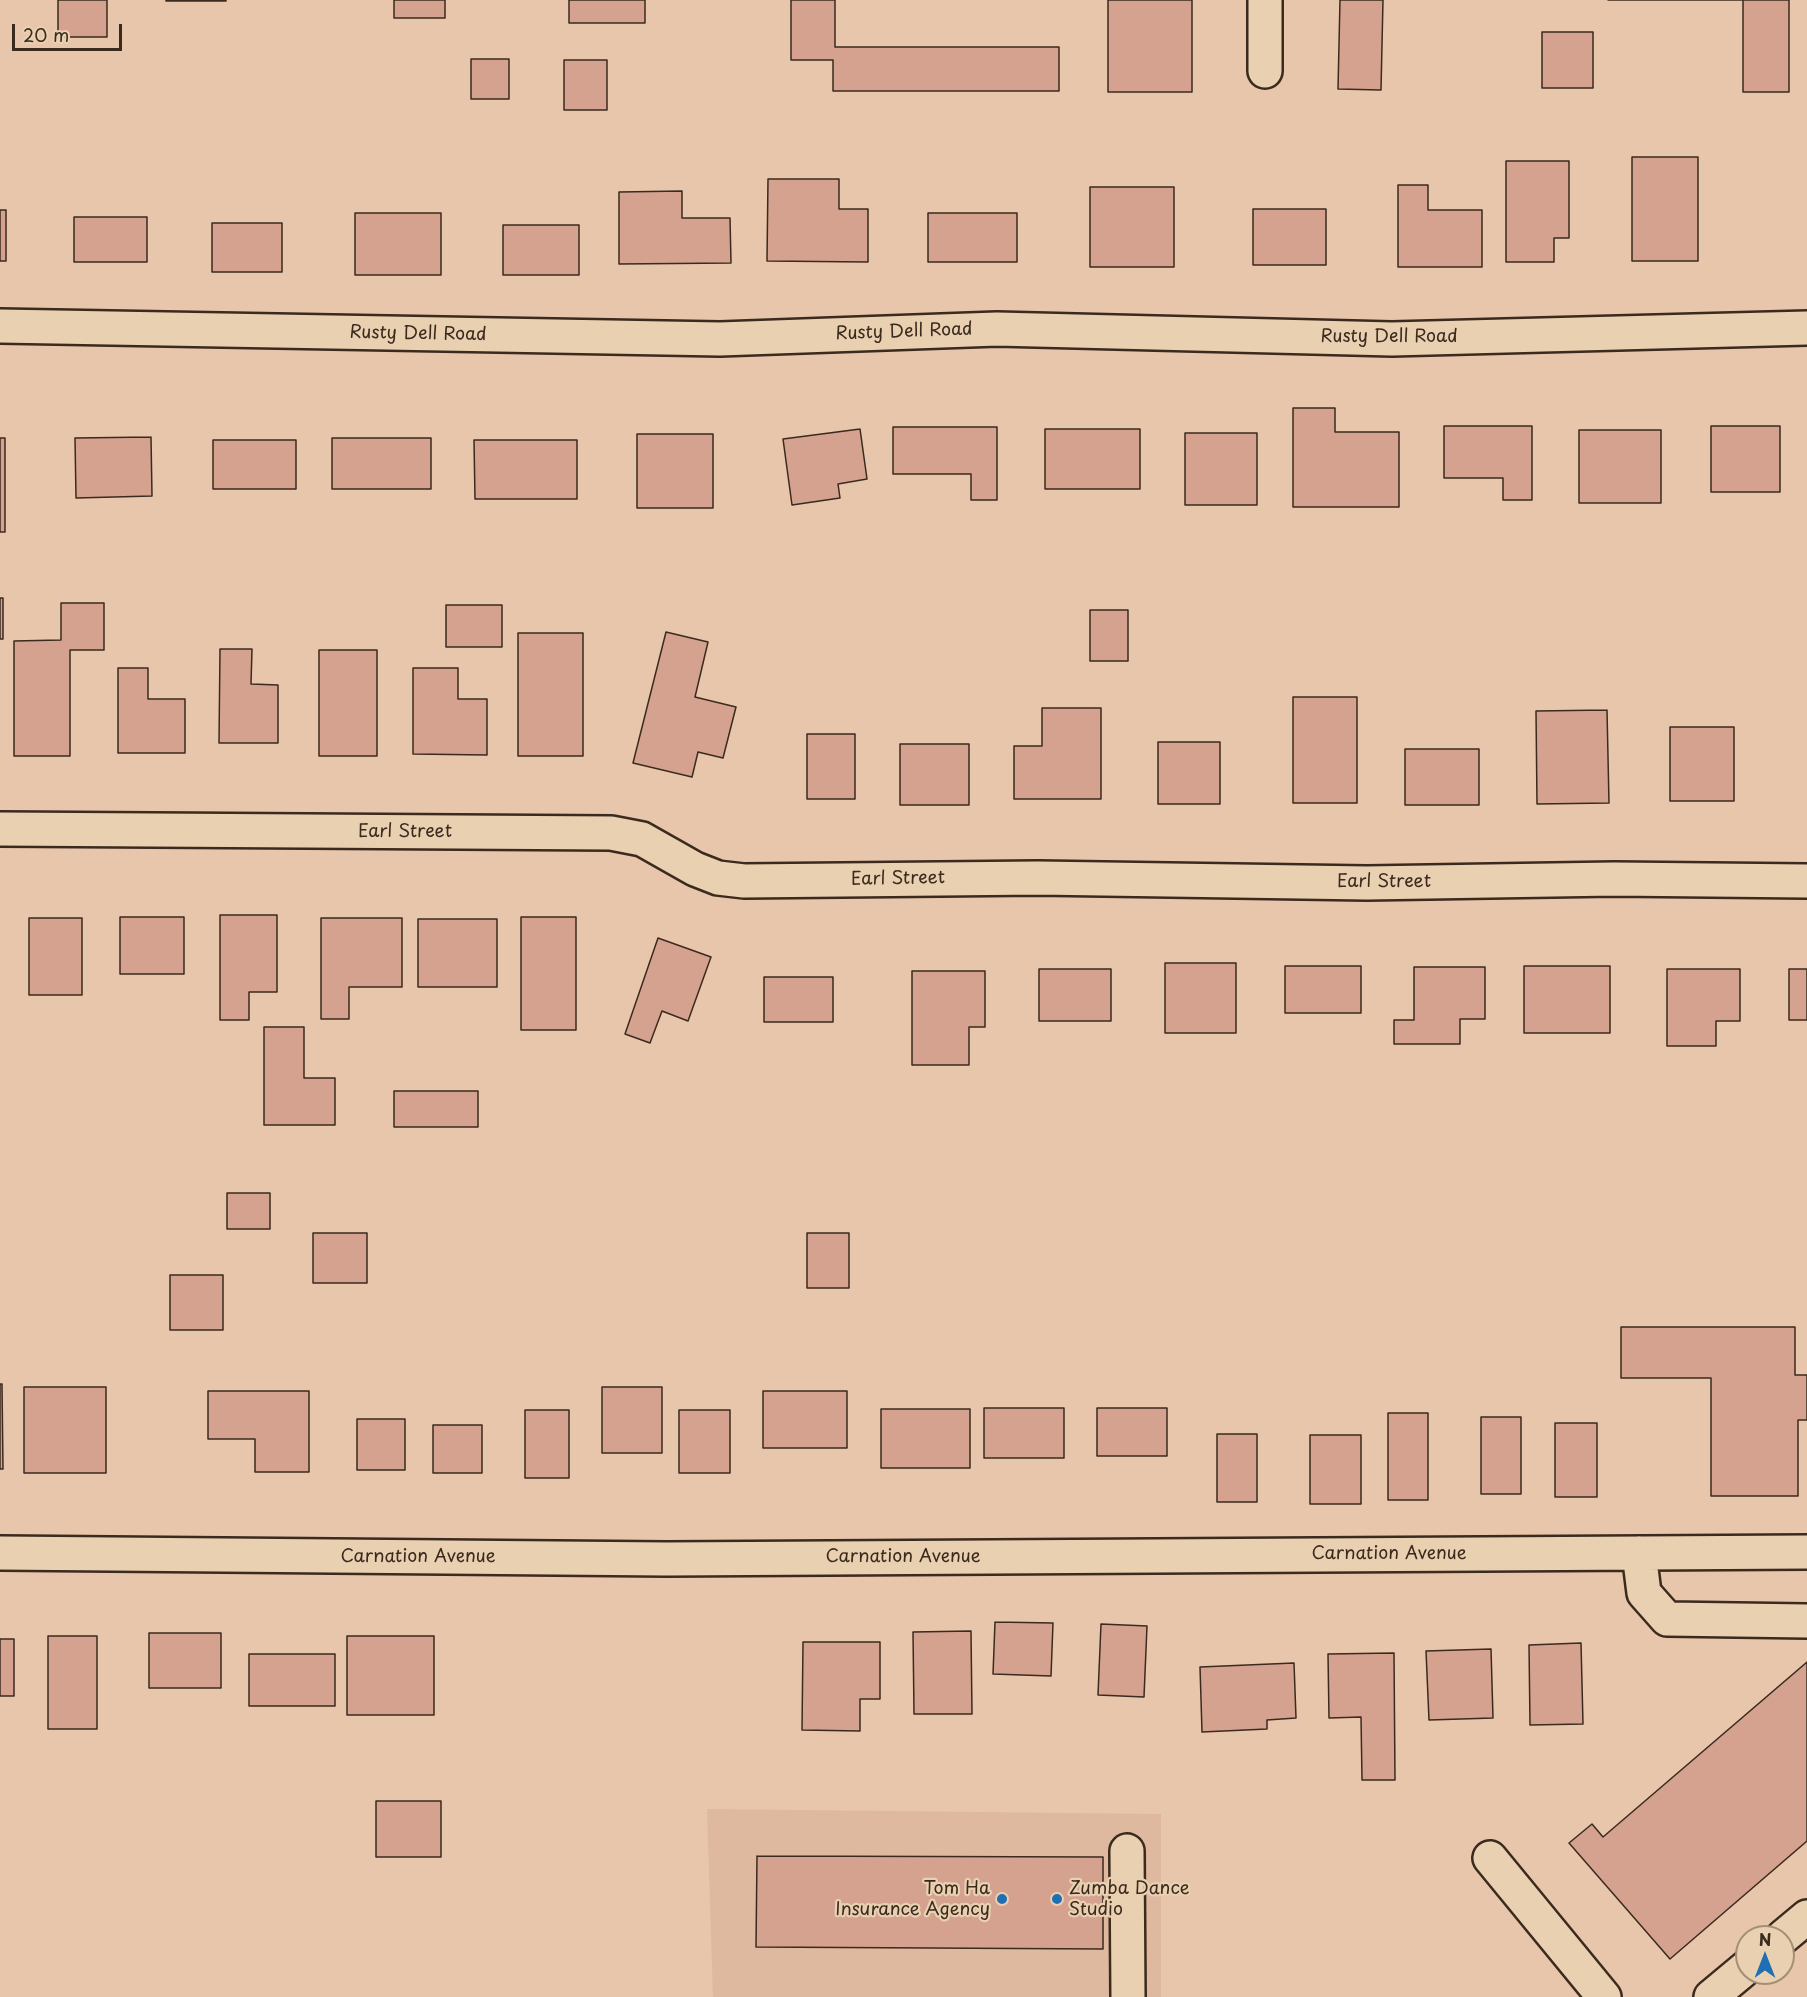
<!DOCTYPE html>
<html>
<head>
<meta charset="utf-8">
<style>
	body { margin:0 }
	#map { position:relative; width:1807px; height:1997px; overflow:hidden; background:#e8c6ab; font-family:"Playpen Sans",sans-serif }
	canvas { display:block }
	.north { position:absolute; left:1735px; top:1925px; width:60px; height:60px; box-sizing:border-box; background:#e9d0b1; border:2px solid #a38e76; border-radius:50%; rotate:0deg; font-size:16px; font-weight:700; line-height:24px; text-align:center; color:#3b2a1e }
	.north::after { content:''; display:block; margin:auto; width:21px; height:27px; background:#1f6fb2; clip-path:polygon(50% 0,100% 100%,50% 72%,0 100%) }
	.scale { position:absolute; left:12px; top:24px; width:110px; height:27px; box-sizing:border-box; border:3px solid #3b2a1e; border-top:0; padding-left:8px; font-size:18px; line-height:21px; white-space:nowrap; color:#3b2a1e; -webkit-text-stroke:4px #e9d0b1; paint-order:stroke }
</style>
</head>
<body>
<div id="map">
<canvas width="1807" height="1997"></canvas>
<div class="north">N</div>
<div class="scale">20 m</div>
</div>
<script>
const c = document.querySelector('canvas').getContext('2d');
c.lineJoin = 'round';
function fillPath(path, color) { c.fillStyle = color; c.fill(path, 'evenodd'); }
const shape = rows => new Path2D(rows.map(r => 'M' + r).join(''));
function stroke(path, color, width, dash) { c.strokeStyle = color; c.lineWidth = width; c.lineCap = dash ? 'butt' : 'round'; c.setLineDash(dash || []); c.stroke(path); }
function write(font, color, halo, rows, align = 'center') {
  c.font = font + ' "Playpen Sans",sans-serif'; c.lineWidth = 4.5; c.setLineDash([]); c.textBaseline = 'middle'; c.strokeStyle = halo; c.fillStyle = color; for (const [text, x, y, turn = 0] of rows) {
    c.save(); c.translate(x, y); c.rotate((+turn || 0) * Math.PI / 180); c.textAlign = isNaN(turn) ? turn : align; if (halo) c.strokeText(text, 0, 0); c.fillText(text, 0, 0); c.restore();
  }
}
fillPath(shape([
	[707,1809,1161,1814,1161,1997,713,1997]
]), '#dfb8a0');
const building = shape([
	[58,0,107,0,107,37,58,37,58,0],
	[166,0,226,0,226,1,166,1,166,0],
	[394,0,445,0,445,18,394,18,394,0],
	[569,0,645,0,645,23,569,23,569,0],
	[791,0,835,0,835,47,1059,47,1059,91,833,91,833,60,791,60,791,0],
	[1108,0,1192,0,1192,92,1108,92,1108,0],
	[1340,0,1383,0,1381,90,1338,89,1340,0],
	[1608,0,1789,0,1789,92,1743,92,1743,0,1608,0],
	[1542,32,1593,32,1593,88,1542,88,1542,32],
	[471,59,509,59,509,99,471,99,471,59],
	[564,60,607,60,607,110,564,110,564,60],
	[1632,157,1698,157,1698,261,1632,261,1632,157],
	[1506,161,1569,161,1569,238,1554,238,1554,262,1506,262,1506,161],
	[768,179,839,179,839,209,868,209,868,262,767,261,768,179],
	[1398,185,1428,185,1428,210,1482,210,1482,267,1398,267,1398,185],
	[1090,187,1174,187,1174,267,1090,267,1090,187],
	[682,191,682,218,730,218,731,263,619,264,619,192,682,191],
	[1253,209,1326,209,1326,265,1253,265,1253,209],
	[0,210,6,210,6,261,0,261,0,210],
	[355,213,441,213,441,275,355,275,355,213],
	[928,213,1017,213,1017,262,928,262,928,213],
	[74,217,147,217,147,262,74,262,74,217],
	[212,223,282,223,282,272,212,272,212,223],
	[503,225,579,225,579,275,503,275,503,225],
	[1293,408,1335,408,1335,432,1399,432,1399,507,1293,507,1293,408],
	[1444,426,1532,426,1532,500,1503,500,1503,478,1444,478,1444,426],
	[1711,426,1780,426,1780,492,1711,492,1711,426],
	[893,427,997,427,997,500,971,500,971,474,893,474,893,427],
	[860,429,867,479,838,484,840,498,792,505,783,439,860,429],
	[1045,429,1140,429,1140,489,1045,489,1045,429],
	[1579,430,1661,430,1661,503,1579,503,1579,430],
	[1185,433,1257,433,1257,505,1185,505,1185,433],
	[637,434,713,434,713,508,637,508,637,434],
	[151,437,152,496,76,498,75,438,151,437],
	[0,438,5,438,5,532,0,532,0,438],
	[332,438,431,438,431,489,332,489,332,438],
	[213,440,296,440,296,489,213,489,213,440],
	[474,440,577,440,577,499,475,499,474,440],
	[0,598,3,598,3,639,0,639,0,598],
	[61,603,104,603,104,650,70,650,70,756,14,756,14,641,61,640,61,603],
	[446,605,502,605,502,647,446,647,446,605],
	[1090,610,1128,610,1128,661,1090,661,1090,610],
	[666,632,708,642,695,697,736,707,723,758,698,752,692,777,633,763,666,632],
	[518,633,583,633,583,756,518,756,518,633],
	[220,649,252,649,251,684,278,685,278,743,219,743,220,649],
	[319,650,377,650,377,756,319,756,319,650],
	[118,668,148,668,148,699,185,699,185,753,118,753,118,668],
	[413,668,458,668,458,699,487,699,487,755,413,754,413,668],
	[1293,697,1357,697,1357,803,1293,803,1293,697],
	[1042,708,1101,708,1101,799,1014,799,1014,746,1042,746,1042,708],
	[1607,710,1609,803,1537,804,1536,711,1607,710],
	[1670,727,1734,727,1734,801,1670,801,1670,727],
	[807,734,855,734,855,799,807,799,807,734],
	[1158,742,1220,742,1220,804,1158,804,1158,742],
	[900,744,969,744,969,805,900,805,900,744],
	[1405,749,1479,749,1479,805,1405,805,1405,749],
	[220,915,277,915,277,992,249,992,249,1020,220,1020,220,915],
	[120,917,184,917,184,974,120,974,120,917],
	[521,917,576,917,576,1030,521,1030,521,917],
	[29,918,82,918,82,995,29,995,29,918],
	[321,918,402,918,402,987,349,987,349,1019,321,1019,321,918],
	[418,919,497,919,497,987,418,987,418,919],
	[658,938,711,957,688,1021,662,1011,650,1043,625,1034,658,938],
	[1165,963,1236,963,1236,1033,1165,1033,1165,963],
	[1285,966,1361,966,1361,1013,1285,1013,1285,966],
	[1524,966,1610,966,1610,1033,1524,1033,1524,966],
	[1414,967,1485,967,1485,1019,1460,1019,1460,1044,1394,1044,1394,1020,1414,1020,1414,967],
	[1039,969,1111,969,1111,1021,1039,1021,1039,969],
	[1667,969,1740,969,1740,1021,1716,1021,1716,1046,1667,1046,1667,969],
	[1789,969,1807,969,1807,1020,1789,1020,1789,969],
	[912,971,985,971,985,1027,969,1027,969,1065,912,1065,912,971],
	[764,977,833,977,833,1022,764,1022,764,977],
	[264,1027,304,1027,304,1078,335,1078,335,1125,264,1125,264,1027],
	[394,1091,478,1091,478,1127,394,1127,394,1091],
	[227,1193,270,1193,270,1229,227,1229,227,1193],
	[313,1233,367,1233,367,1283,313,1283,313,1233],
	[807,1233,849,1233,849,1288,807,1288,807,1233],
	[170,1275,223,1275,223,1330,170,1330,170,1275],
	[1621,1327,1795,1327,1795,1375,1807,1375,1807,1420,1798,1420,1798,1496,1711,1496,1711,1378,1621,1378,1621,1327],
	[0,1384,2,1384,3,1469,0,1469,0,1384],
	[24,1387,106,1387,106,1473,24,1473,24,1387],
	[602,1387,662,1387,662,1453,602,1453,602,1387],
	[208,1391,309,1391,309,1472,255,1472,255,1439,208,1439,208,1391],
	[763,1391,847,1391,847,1448,763,1448,763,1391],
	[984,1408,1064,1408,1064,1458,984,1458,984,1408],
	[1097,1408,1167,1408,1167,1456,1097,1456,1097,1408],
	[881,1409,970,1409,970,1468,881,1468,881,1409],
	[525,1410,569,1410,569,1478,525,1478,525,1410],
	[679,1410,730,1410,730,1473,679,1473,679,1410],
	[1388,1413,1428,1413,1428,1500,1388,1500,1388,1413],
	[1481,1417,1521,1417,1521,1494,1481,1494,1481,1417],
	[357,1419,405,1419,405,1470,357,1470,357,1419],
	[1555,1423,1597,1423,1597,1497,1555,1497,1555,1423],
	[433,1425,482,1425,482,1473,433,1473,433,1425],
	[1217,1434,1257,1434,1257,1502,1217,1502,1217,1434],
	[1310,1435,1361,1435,1361,1504,1310,1504,1310,1435],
	[995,1622,1053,1623,1051,1676,993,1674,995,1622],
	[1101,1624,1147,1626,1144,1697,1098,1695,1101,1624],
	[971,1631,972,1714,914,1714,913,1632,971,1631],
	[149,1633,221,1633,221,1688,149,1688,149,1633],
	[48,1636,97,1636,97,1729,48,1729,48,1636],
	[347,1636,434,1636,434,1715,347,1715,347,1636],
	[0,1639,14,1639,14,1696,0,1696,0,1639],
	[803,1642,880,1642,880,1699,860,1699,860,1731,802,1730,803,1642],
	[1581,1643,1583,1724,1530,1725,1529,1645,1581,1643],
	[1491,1649,1493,1718,1429,1720,1426,1651,1491,1649],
	[1394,1653,1395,1780,1362,1780,1361,1717,1329,1718,1328,1654,1394,1653],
	[249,1654,335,1654,335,1706,249,1706,249,1654],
	[1807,1662,1807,1841,1670,1959,1569,1843,1592,1824,1603,1837,1807,1662],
	[1294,1663,1296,1718,1267,1720,1267,1729,1202,1732,1200,1667,1294,1663],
	[376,1801,441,1801,441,1857,376,1857,376,1801],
	[757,1856,1103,1857,1103,1949,756,1947,757,1856]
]);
fillPath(building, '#d5a290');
stroke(building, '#3b2a1e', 1.5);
const minor = shape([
	[1265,0,1265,71],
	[0,326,720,339,997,329,1392,339,1807,328],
	[0,829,611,833,642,839,695,869,718,878,744,881,1038,878,1367,883,1614,879,1807,881],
	[0,1553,667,1559,1807,1552],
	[1639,1553,1644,1593,1667,1619,1807,1621],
	[1127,1851,1128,1997],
	[1490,1858,1604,1997],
	[1783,1937,1807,1917],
	[1711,1997,1747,1967]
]);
stroke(minor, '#3b2a1e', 38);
stroke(minor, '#e9d0b1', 33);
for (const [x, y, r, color] of [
	[1002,1899,6,"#1f6fb2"],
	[1057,1899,6,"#1f6fb2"]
]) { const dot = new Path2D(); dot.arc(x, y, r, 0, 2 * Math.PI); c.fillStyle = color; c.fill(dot); stroke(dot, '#e9d0b1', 2); }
write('18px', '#3b2a1e', '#e9d0b1', [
	["Rusty Dell Road",904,332,-2],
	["Rusty Dell Road",418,334,1],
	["Rusty Dell Road",1389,337],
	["Earl Street",405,832],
	["Earl Street",898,879,-1],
	["Earl Street",1384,882],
	["Carnation Avenue",1389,1554],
	["Carnation Avenue",418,1557],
	["Carnation Avenue",903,1557]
]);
write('18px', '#3b2a1e', '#e9d0b1', [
	["Tom Ha",990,1889],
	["Insurance Agency",990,1910],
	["Zumba Dance",1069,1889,"left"],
	["Studio",1069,1910,"left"]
], 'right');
</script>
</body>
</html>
